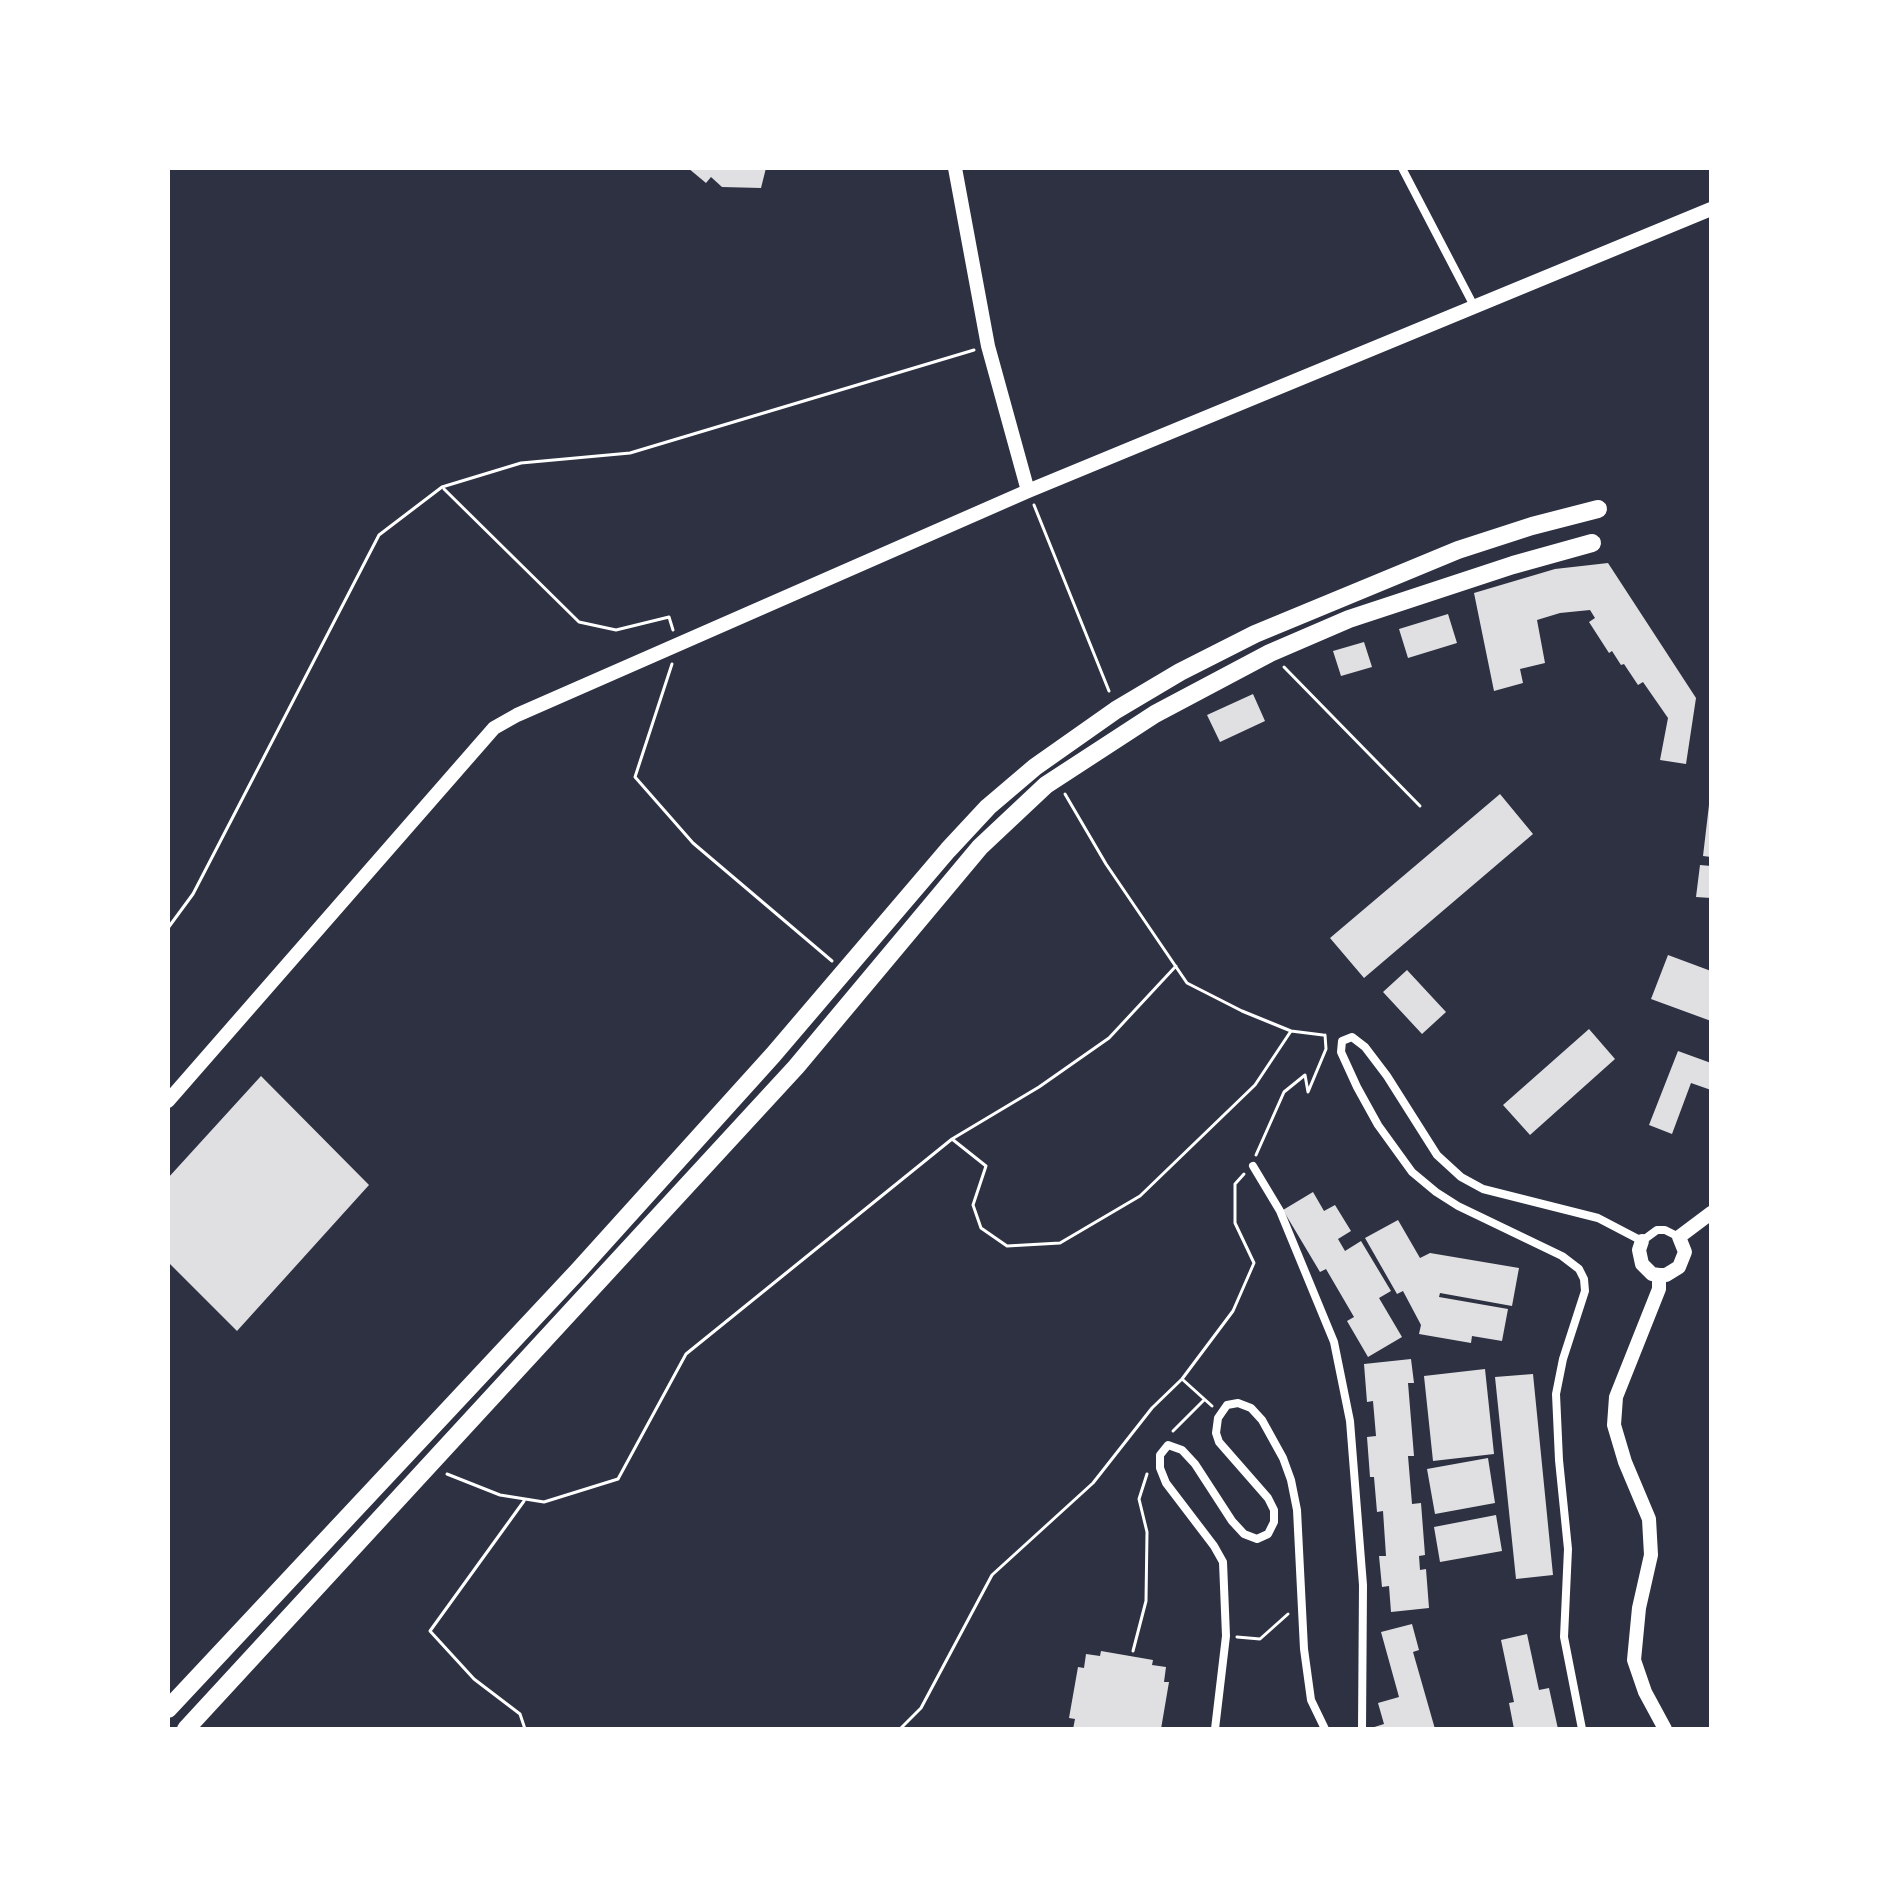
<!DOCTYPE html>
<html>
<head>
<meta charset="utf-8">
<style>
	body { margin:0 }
	#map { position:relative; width:1879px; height:1897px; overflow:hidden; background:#2d3142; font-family:"IBM Plex Sans",sans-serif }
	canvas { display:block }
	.frame { position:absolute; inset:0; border:170px solid #fff; pointer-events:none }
</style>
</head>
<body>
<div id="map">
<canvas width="1879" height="1897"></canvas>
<div class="frame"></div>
</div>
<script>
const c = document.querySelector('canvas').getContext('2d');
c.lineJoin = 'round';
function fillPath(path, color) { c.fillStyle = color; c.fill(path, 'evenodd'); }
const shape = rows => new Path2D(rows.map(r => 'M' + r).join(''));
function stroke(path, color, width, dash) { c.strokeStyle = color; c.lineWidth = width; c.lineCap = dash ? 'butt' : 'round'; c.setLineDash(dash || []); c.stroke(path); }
fillPath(shape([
	[688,168,766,168,761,188,722,187,711,177,706,183],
	[1608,563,1696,698,1686,764,1660,760,1668,718,1643,682,1638,685,1624,664,1621,665,1612,651,1609,653,1589,622,1595,618,1590,610,1560,613,1537,620,1545,663,1520,669,1523,683,1494,691,1474,593,1555,569],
	[1448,614,1457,643,1408,658,1399,629],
	[1364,642,1372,667,1341,676,1333,651],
	[1253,694,1265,721,1220,742,1207,715],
	[1500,794,1533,834,1364,978,1330,938],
	[1709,805,1711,805,1711,857,1703,856],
	[1700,865,1711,866,1711,898,1696,897],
	[1668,955,1711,971,1711,1021,1651,999],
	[1407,970,1446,1012,1422,1034,1383,992],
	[1589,1029,1615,1059,1530,1135,1503,1105],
	[1678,1051,1711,1063,1711,1090,1691,1083,1672,1134,1649,1125],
	[261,1076,369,1185,237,1331,168,1262,168,1178],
	[1313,1192,1324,1211,1335,1205,1351,1231,1338,1239,1345,1251,1361,1241,1391,1291,1379,1298,1402,1337,1368,1357,1347,1321,1354,1317,1326,1269,1320,1272,1283,1210],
	[1398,1220,1420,1258,1430,1253,1519,1268,1512,1306,1440,1293,1439,1297,1508,1309,1502,1341,1472,1336,1471,1343,1419,1334,1421,1325,1403,1291,1397,1294,1365,1238],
	[1411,1359,1414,1383,1408,1383,1414,1456,1408,1456,1412,1504,1421,1503,1425,1555,1419,1556,1420,1570,1426,1569,1429,1608,1391,1612,1389,1586,1382,1587,1379,1556,1386,1556,1383,1511,1377,1512,1374,1477,1370,1477,1367,1437,1376,1436,1373,1401,1367,1402,1364,1364],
	[1485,1369,1494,1454,1433,1461,1424,1376],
	[1533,1374,1553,1575,1516,1579,1495,1377],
	[1488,1458,1495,1503,1435,1514,1427,1469],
	[1496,1515,1502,1551,1440,1562,1434,1527],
	[1412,1624,1419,1650,1413,1652,1435,1729,1368,1729,1384,1724,1378,1703,1399,1697,1381,1632],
	[1527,1634,1539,1690,1549,1688,1558,1729,1514,1729,1509,1703,1514,1702,1501,1640],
	[1101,1651,1153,1660,1152,1665,1166,1667,1164,1682,1169,1682,1161,1729,1073,1729,1075,1719,1069,1718,1078,1667,1084,1668,1086,1654,1100,1656]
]), '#e0e0e3');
stroke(shape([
	[444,489,579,622,616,630,669,617,673,630],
	[1034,505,1109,691],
	[672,664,635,777,693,843,832,961],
	[1284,667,1420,806],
	[1065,794,1106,864,1187,983,1242,1011,1291,1031,1323,1035],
	[168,928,193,894,379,535,442,487,521,463,630,453,974,350],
	[952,1139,986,1166,973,1205,981,1228,1007,1246,1060,1243,1140,1196,1255,1085,1291,1031],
	[1256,1155,1284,1092,1305,1075,1308,1092,1326,1049,1325,1035],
	[1182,1379,1212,1406],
	[1173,1431,1204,1400],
	[447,1474,500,1495,544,1502,618,1479,686,1354,952,1139,1039,1087,1109,1038,1176,966],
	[524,1501,430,1631,474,1679,520,1714,525,1729],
	[1237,1637,1260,1639,1288,1614],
	[1133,1651,1146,1601,1147,1532,1139,1499,1147,1474],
	[900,1729,921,1708,992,1575,1093,1483,1152,1408,1182,1379,1233,1311,1254,1263,1235,1223,1235,1184,1244,1174]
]), '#fff', 3);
stroke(shape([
	[1402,168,1474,306],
	[1253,1166,1280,1211,1334,1342,1350,1421,1363,1585,1362,1729],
	[1215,1729,1226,1636,1223,1562,1214,1546,1166,1483,1160,1468,1160,1455,1168,1445,1182,1450,1195,1464,1232,1521,1244,1534,1257,1539,1268,1534,1274,1522,1274,1510,1268,1498,1219,1442,1216,1433,1218,1418,1227,1405,1238,1403,1251,1408,1262,1420,1283,1458,1291,1480,1297,1510,1304,1649,1311,1700,1325,1729],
	[1582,1729,1564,1637,1568,1549,1559,1460,1556,1394,1563,1359,1585,1291,1584,1279,1579,1269,1562,1256,1458,1206,1436,1192,1412,1172,1378,1125,1357,1087,1341,1052,1342,1041,1352,1037,1365,1047,1387,1076,1437,1155,1461,1177,1483,1189,1598,1218,1642,1241,1657,1230,1665,1230,1679,1237]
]), '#fff', 8);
stroke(shape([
	[955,168,988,346,1028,491],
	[168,1101,494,728,517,715,1028,491,1711,209],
	[1642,1241,1639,1250,1642,1264,1652,1274,1659,1275],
	[1665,1729,1645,1692,1634,1660,1639,1608,1651,1555,1649,1519,1625,1462,1614,1425,1616,1397,1659,1289,1659,1275,1666,1275,1679,1267,1685,1252,1679,1237,1711,1213]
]), '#fff', 14);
stroke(shape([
	[168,1709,578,1271,773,1055,948,850,988,807,1035,767,1116,710,1180,672,1255,634,1458,550,1532,526,1598,509],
	[186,1729,796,1067,980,847,1046,785,1155,714,1270,653,1349,619,1513,565,1592,543]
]), '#fff', 18);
</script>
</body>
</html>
